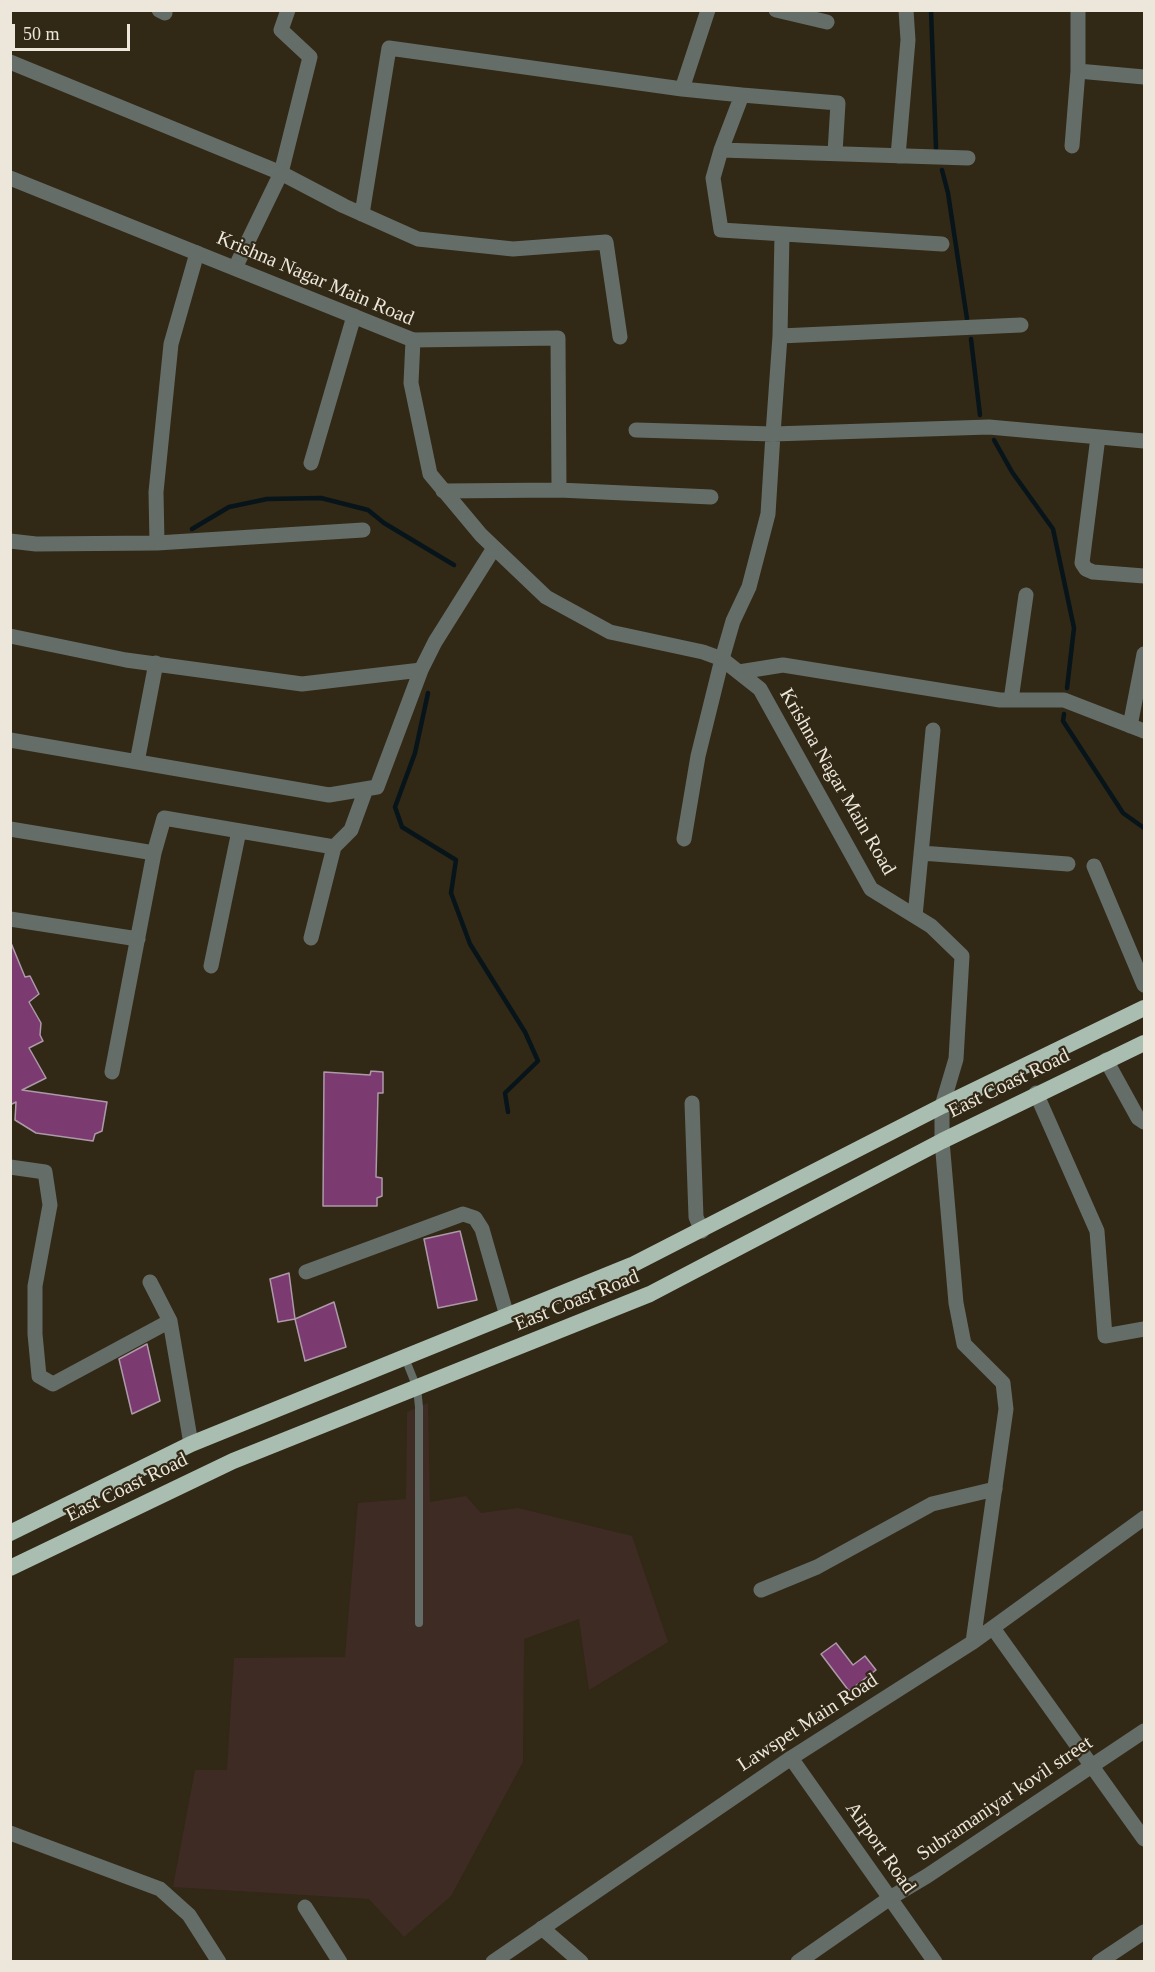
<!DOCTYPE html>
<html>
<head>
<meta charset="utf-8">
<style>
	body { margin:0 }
	#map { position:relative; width:1155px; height:1972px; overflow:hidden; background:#312816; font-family:"Times New Roman",serif }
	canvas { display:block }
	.frame { position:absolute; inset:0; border:12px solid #ece6db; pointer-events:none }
	.scale { position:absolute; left:12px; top:24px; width:118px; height:27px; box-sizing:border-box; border:3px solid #ece6db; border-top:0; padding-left:8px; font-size:18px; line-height:21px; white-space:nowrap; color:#ece6db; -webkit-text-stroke:4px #312816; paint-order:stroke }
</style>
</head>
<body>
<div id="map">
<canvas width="1155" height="1972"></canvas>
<div class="frame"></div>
<div class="scale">50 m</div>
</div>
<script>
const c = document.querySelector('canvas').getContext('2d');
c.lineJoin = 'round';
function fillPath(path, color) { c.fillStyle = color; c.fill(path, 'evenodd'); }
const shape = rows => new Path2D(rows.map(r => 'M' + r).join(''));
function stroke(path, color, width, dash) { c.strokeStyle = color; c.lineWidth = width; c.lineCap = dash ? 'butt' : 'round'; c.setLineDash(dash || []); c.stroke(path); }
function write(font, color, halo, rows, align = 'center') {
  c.font = font + ' "Times New Roman",serif'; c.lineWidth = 4.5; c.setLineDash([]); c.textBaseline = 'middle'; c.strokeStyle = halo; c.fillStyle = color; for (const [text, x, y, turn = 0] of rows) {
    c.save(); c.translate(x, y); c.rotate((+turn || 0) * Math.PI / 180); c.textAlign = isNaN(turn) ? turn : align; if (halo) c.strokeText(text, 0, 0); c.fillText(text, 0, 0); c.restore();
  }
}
fillPath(shape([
	[428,1403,430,1502,466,1496,481,1513,518,1508,632,1536,668,1642,589,1690,579,1619,524,1639,523,1762,451,1896,404,1937,369,1899,173,1887,195,1770,227,1770,234,1658,345,1657,358,1503,406,1499,407,1412]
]), '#3e2c24');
stroke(shape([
	[931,10,936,148],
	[942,170,948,193,967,319],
	[971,339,980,415],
	[994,440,1012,472,1053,529,1074,628,1067,688],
	[192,529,229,507,267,499,321,498,368,510,384,523,454,565],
	[428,693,415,753,395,807,402,827,456,860,451,893,470,944,525,1032,538,1061,505,1093,508,1112],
	[1064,714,1063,721,1123,813,1144,828]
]), '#07151b', 4.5);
const building = shape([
	[11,943,25,977,30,976,39,994,29,1002,41,1023,40,1035,43,1041,29,1048,46,1078,22,1090,107,1102,102,1131,95,1134,93,1141,36,1133,15,1120,16,1102,10,1105,11,943],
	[371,1071,383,1072,383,1093,378,1093,376,1177,382,1178,382,1196,377,1198,377,1206,323,1206,324,1072,370,1075,371,1071],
	[460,1231,477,1300,438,1308,424,1239,460,1231],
	[289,1273,295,1319,278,1322,270,1279,289,1273],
	[334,1302,346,1347,305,1361,295,1319,334,1302],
	[147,1344,160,1401,132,1414,119,1359,147,1344],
	[836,1643,853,1665,865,1656,876,1670,849,1691,821,1654,836,1643]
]);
fillPath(building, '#7b3b70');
stroke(building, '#ad99a8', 1.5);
stroke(shape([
	[405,1358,417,1388,419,1407,419,1623]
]), '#646d67', 8);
stroke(shape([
	[159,10,165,13],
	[776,10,827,22],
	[10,62,281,173,344,206,418,239,513,249,606,242,620,337],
	[1078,71,1078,10],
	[682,89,742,95,721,150,713,178,721,230,942,244],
	[742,95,838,103,835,153],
	[1072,146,1078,71,1144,77],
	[721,150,968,158],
	[898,156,908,40,906,10],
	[362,214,389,48,682,89,708,10],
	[782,234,780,336,773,434,989,427,1144,441],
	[235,268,281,173,310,57,281,30,288,10],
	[780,336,1021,325],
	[413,340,558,338,559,490,443,491],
	[636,430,773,434,768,514,749,587,733,621,722,659,698,756,684,839],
	[1098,437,1082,563,1086,569,1093,572,1144,576],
	[311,463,354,316],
	[559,490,711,497],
	[10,541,36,544,157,543,363,530],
	[157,543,156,492,171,344,197,253],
	[10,636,126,660,302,684,421,670],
	[739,672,783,665,1000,700,1064,700,1144,731],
	[1011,700,1026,595],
	[1130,726,1144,654],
	[10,740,329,795,377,787,421,670,435,642,494,548],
	[137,762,156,663],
	[10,829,154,853],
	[921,853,1068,864],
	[1094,866,1144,985],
	[915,916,933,730],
	[10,919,138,939],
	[311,938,334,847],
	[211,966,239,831],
	[1106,1060,1138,1118,1144,1122],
	[112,1072,154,853,164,818,334,847,351,830,366,789],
	[1036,1093,1097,1231,1105,1336,1144,1329],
	[692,1103,696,1217,702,1231],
	[10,1167,45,1172,50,1205,35,1286,35,1334,39,1376,53,1384,170,1321],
	[306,1272,463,1214,475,1218,482,1229,507,1316],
	[150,1282,170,1321,191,1444],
	[761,1590,817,1567,932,1504,995,1489],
	[993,1628,1144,1839],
	[10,1833,160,1889,189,1915,219,1962],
	[305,1907,340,1962],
	[542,1928,581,1962],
	[798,1962,890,1898,927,1876,1144,1731],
	[1099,1962,1144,1932]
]), '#646d67', 15);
stroke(shape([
	[10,178,413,340,411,383,430,474,481,535,546,597,610,632,703,652,722,659,760,689,871,889,931,926,962,956,956,1059,942,1106,942,1141,956,1303,964,1344,1003,1383,1006,1409,973,1642],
	[791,1758,935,1962],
	[493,1962,791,1758,973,1642,1144,1518]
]), '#646d67', 15);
stroke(shape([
	[10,1533,191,1444,632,1265,942,1106,1144,1008],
	[10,1568,233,1461,650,1294,942,1141,1144,1043]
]), '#a9beb0', 16);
write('20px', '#ece6db', '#312816', [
	["Krishna Nagar Main Road",315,279,23],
	["Krishna Nagar Main Road",837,782,60],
	["East Coast Road",1009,1084,-26],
	["East Coast Road",577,1301,-22],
	["East Coast Road",127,1488,-26],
	["Lawspet Main Road",808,1723,-33],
	["Subramaniyar kovil street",1005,1799,-34],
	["Airport Road",880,1848,55]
]);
</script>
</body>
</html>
